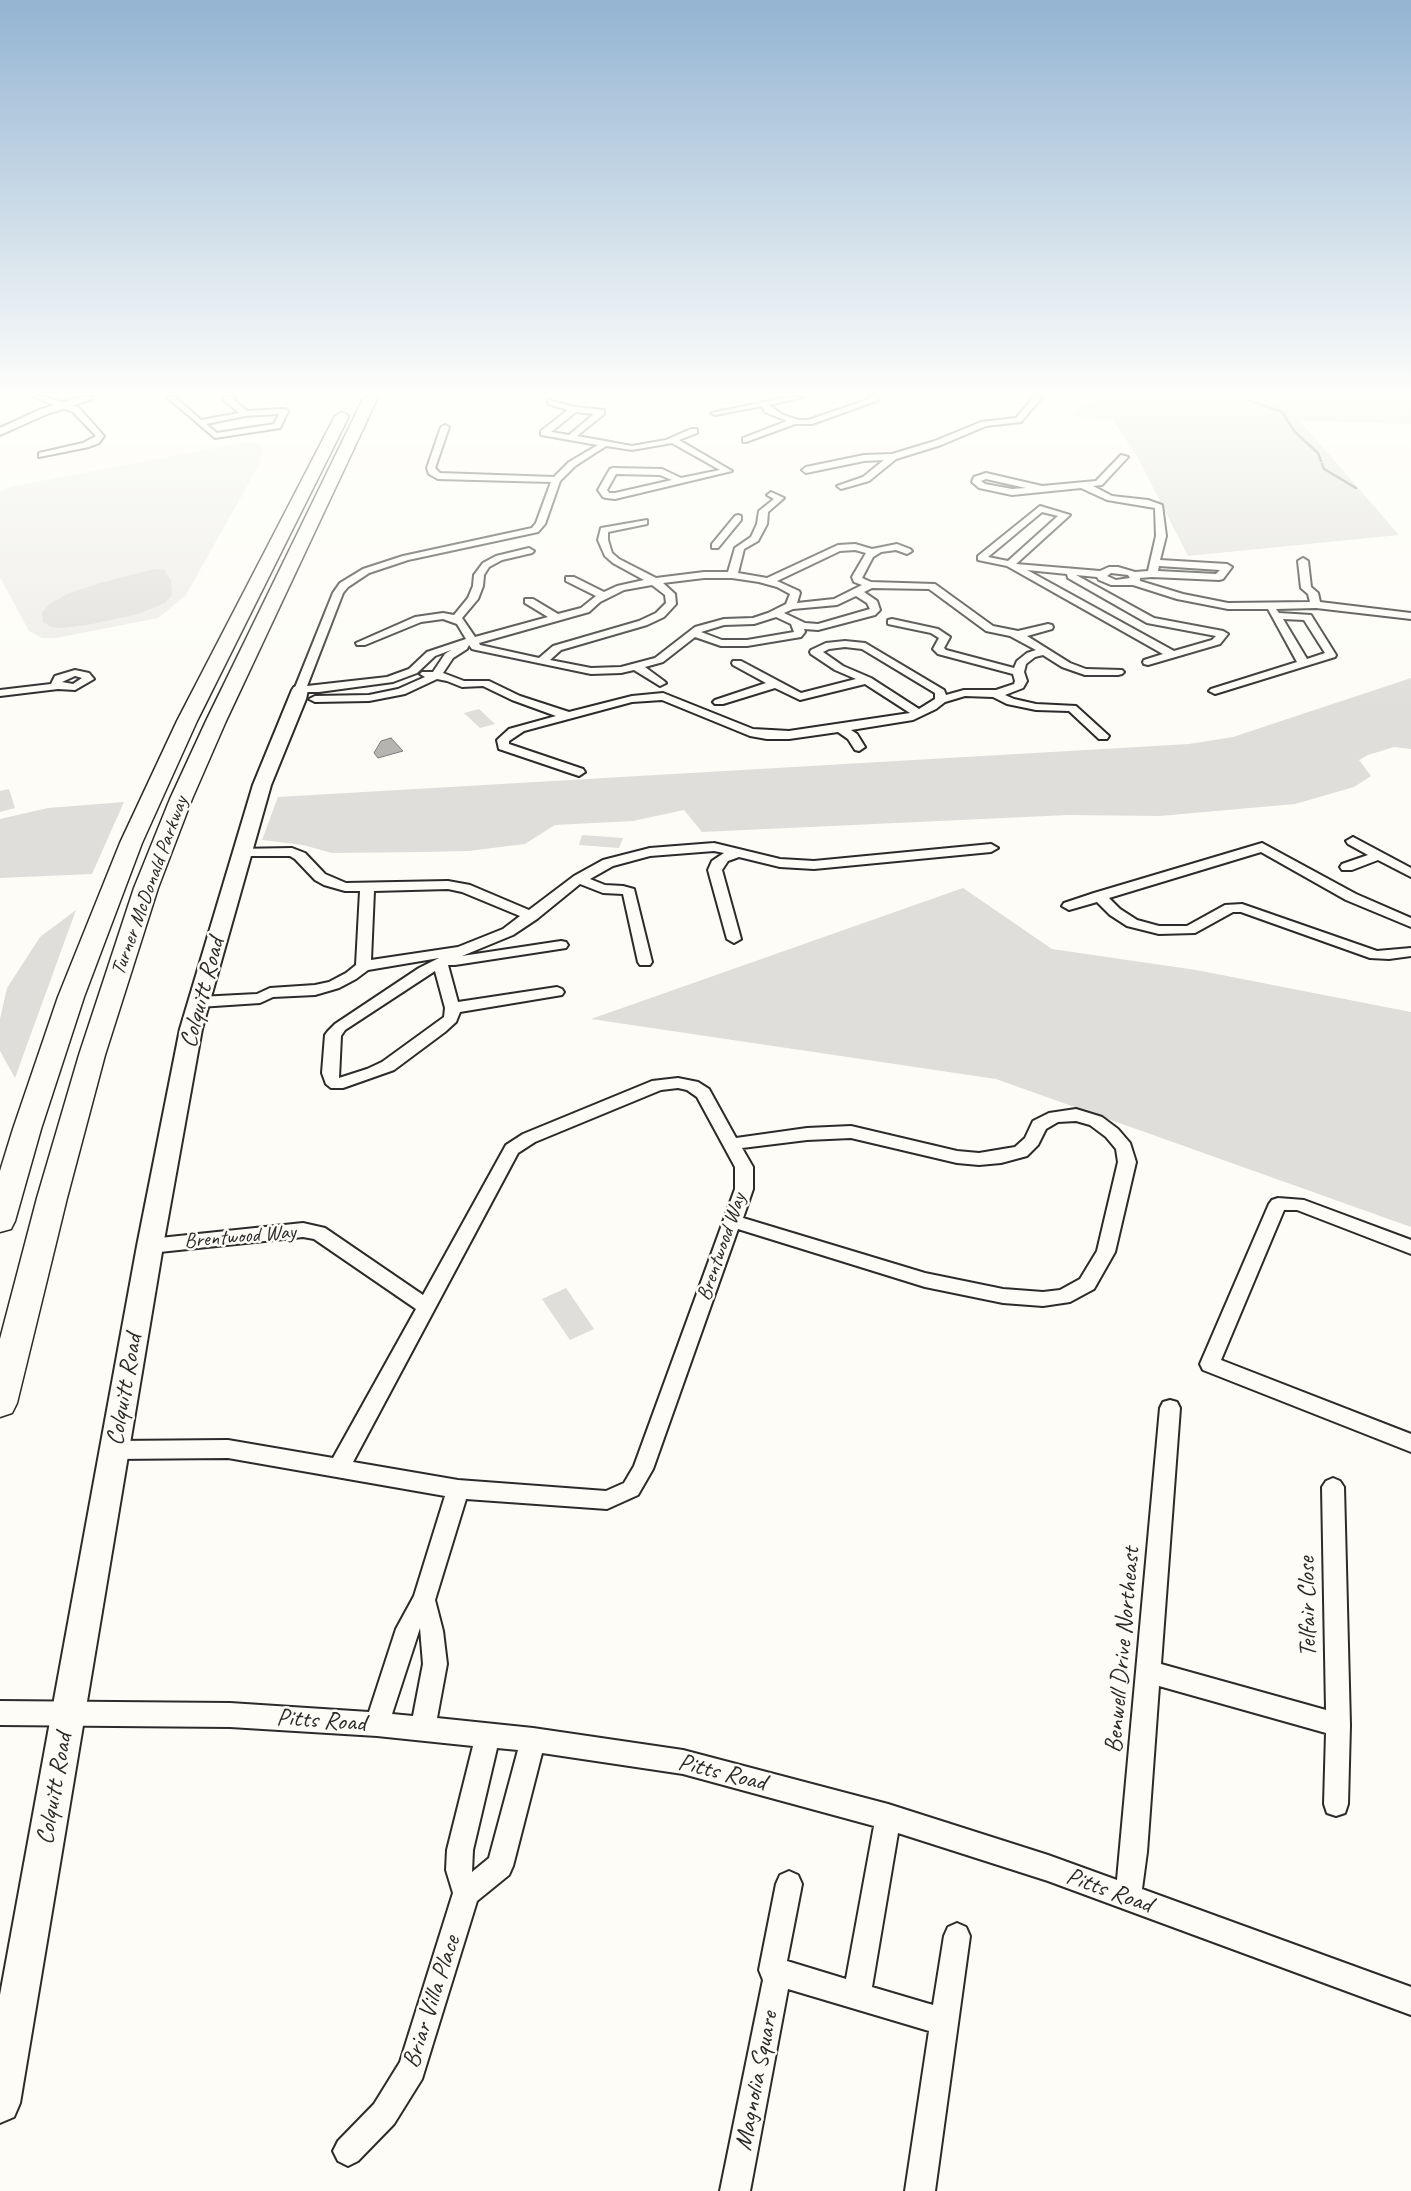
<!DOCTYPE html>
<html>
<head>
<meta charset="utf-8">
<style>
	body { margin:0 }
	canvas { display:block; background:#fdfcf7 }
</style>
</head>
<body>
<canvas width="1411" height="2191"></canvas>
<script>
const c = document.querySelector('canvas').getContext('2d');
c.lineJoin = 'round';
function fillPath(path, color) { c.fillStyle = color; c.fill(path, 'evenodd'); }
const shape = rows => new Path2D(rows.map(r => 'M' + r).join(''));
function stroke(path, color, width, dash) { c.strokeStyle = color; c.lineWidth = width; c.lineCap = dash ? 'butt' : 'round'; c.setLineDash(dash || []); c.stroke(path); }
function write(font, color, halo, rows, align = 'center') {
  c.font = font + ' Caveat,sans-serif'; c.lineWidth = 5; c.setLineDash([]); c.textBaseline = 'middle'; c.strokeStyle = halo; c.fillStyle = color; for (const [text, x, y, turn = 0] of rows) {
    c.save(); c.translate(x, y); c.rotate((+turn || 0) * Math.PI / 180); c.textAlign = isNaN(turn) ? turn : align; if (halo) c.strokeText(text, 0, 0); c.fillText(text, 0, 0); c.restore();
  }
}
fillPath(shape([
	[247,442,259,444,264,449,260,463,186,595,158,618,56,638,42,638,29,631,0,577,0,492,9,487]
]), '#edece8');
fillPath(shape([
	[1097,397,1411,397,1411,424,1300,421,1399,535,1188,556,1137,456,1112,420,1070,415],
	[154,569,164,570,171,580,172,595,165,603,138,614,87,625,61,628,51,627,43,622,42,613,48,605,67,594,100,583],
	[1411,678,1411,749,1394,747,1368,755,1359,760,1371,776,1354,787,1295,804,1160,816,1068,815,702,832,684,810,633,821,555,825,525,844,468,851,424,852,332,853,303,845,262,840,278,797,1189,744,1233,737],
	[479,709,495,724,480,728,464,713],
	[9,789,15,808,0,812,0,791],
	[124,802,92,874,0,878,0,819,48,808],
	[582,835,623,838,619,848,579,845],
	[963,888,1052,949,1196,970,1411,1012,1411,1227,996,1079,591,1019],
	[76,910,15,1078,0,1051,0,1019,7,988,40,937],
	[566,1288,594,1329,570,1340,542,1299]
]), '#dfdeda');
const water = shape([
	[391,738,403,751,378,758,374,753,381,741,391,738]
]);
fillPath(water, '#b5b4b1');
stroke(water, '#7e7d7b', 1);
stroke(shape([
	[1239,397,1241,397],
	[1248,400,1282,412,1295,432,1318,453,1321,461],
	[1322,464,1324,469,1356,488]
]), '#7e7d7b', 2.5);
const street = shape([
	[34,397,45,397,79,408,104,436,99,443,89,447,39,457,39,453,83,443,96,436,73,412,34,397],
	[167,397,175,397,201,420,239,413,224,400,224,397,236,397,233,399,247,411,284,409,288,411,280,428,215,438,167,397],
	[279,414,274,424,217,433,206,424,245,416,279,414],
	[789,397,803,397,769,405,783,415,798,420,808,420,870,399,869,397,877,397,879,400,812,424,795,424,746,442,743,442,743,438,787,421,765,412,762,406,715,415,711,413,789,397],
	[1034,397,1042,397,1021,422,986,426,941,445,896,459,869,481,841,489,837,486,863,477,884,460,864,461,806,473,802,470,806,467,864,455,892,454,935,441,981,422,1016,418,1034,397],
	[548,400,575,407,604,410,604,414,577,436,632,446,666,440,691,429,697,429,697,433,679,440,732,471,615,499,606,498,603,497,598,490,610,469,613,468,662,469,681,478,720,470,672,443,632,450,606,446,575,466,560,481,545,524,538,532,408,560,369,573,348,587,343,593,307,686,387,677,409,669,427,652,466,639,457,624,443,619,421,622,365,645,357,645,356,643,415,617,443,613,454,615,468,598,473,586,474,575,483,563,496,556,529,548,534,551,532,553,502,560,489,567,484,575,483,586,478,599,462,618,475,637,548,617,525,603,525,599,533,599,558,614,581,608,596,596,566,581,566,577,574,577,604,592,617,586,644,580,613,563,605,556,598,540,601,528,647,520,647,524,608,532,608,540,612,553,619,559,656,578,704,572,728,572,735,548,751,537,757,524,759,511,774,499,767,495,771,492,784,498,768,512,767,524,758,541,744,549,738,573,767,578,838,545,855,544,872,549,897,544,910,549,912,551,907,554,896,550,881,552,873,557,862,578,871,582,935,584,993,626,1018,631,1048,624,1052,625,1053,627,1052,629,1027,636,1070,663,1086,669,1122,670,1124,672,1122,674,1118,675,1085,675,1062,667,1043,655,1035,657,1026,664,1024,672,1027,681,1023,688,1005,695,1014,699,1036,704,1076,706,1109,736,1107,739,1099,739,1069,711,1036,710,1007,704,993,697,965,696,945,702,936,709,913,720,851,730,857,734,865,747,859,751,855,750,848,739,838,732,789,739,767,739,750,736,662,700,632,702,524,731,509,741,509,744,583,769,585,772,579,776,499,749,497,740,509,729,556,716,512,700,483,686,462,687,447,681,437,679,405,694,369,701,315,702,309,699,315,696,369,695,398,689,425,677,420,674,422,672,433,672,445,654,451,650,435,656,417,673,393,682,319,692,296,692,294,690,333,593,340,583,363,569,403,556,532,528,536,523,551,482,438,479,429,474,427,468,441,427,445,425,449,427,435,468,440,473,554,477,569,462,598,445,541,435,541,431,568,410,548,404,548,400],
	[576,412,594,414,569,435,551,432,576,412],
	[616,474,660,475,672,480,615,493,609,493,607,490,616,474],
	[855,550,866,553,852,577,854,582,862,585,834,599,797,603,800,593,799,591,777,581,840,551,855,550],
	[704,578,732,578,759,582,777,587,790,594,786,604,768,613,753,618,724,619,695,627,655,658,621,667,591,668,550,660,561,650,647,625,664,617,676,604,675,594,663,583,704,578],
	[652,585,665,595,666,603,656,613,639,621,553,646,539,658,480,645,479,643,589,612,600,602,624,590,652,585],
	[872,588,929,589,986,631,1010,636,1036,650,1027,653,1017,661,1014,668,946,650,944,648,950,637,938,629,892,619,888,620,888,624,931,633,939,638,933,649,938,654,1013,674,1015,681,1014,684,996,690,964,690,946,695,944,690,865,643,845,641,826,643,811,650,810,652,811,654,835,670,856,679,801,693,741,661,733,661,732,663,733,665,766,683,715,700,713,702,715,704,723,704,775,688,800,700,865,684,910,713,789,731,753,729,663,693,632,696,569,712,520,696,489,681,464,681,443,673,453,658,467,649,469,645,472,649,476,650,591,674,621,673,634,670,660,686,666,683,664,681,645,667,663,662,695,637,721,646,747,646,801,637,805,632,804,629,818,630,875,615,880,610,877,601,864,592,872,588],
	[856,596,867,603,870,609,818,624,805,623,784,613,793,609,837,605,856,596],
	[776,617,791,624,794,632,747,640,722,640,701,632,724,625,754,624,776,617],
	[845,647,862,649,935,693,935,699,919,709,871,678,843,666,823,652,829,649,845,647],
	[1121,455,1128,457,1102,485,1093,486,1112,496,1148,500,1162,505,1166,536,1160,560,1227,564,1232,567,1223,579,1219,580,1152,577,1140,578,1140,581,1183,594,1228,603,1310,602,1308,594,1301,588,1298,561,1303,558,1308,561,1311,587,1318,593,1320,602,1411,613,1411,619,1316,608,1276,609,1279,613,1311,615,1336,655,1335,657,1215,694,1209,691,1211,689,1297,662,1268,609,1228,609,1177,599,1133,585,1111,585,1099,580,1097,577,1076,575,1154,618,1223,631,1228,634,1220,644,1148,665,1144,664,1143,662,1144,660,1163,654,1007,566,978,560,978,556,1040,506,1070,515,1016,564,1100,571,1109,567,1118,567,1135,572,1148,571,1156,536,1155,508,1107,500,1081,488,1012,495,979,488,972,482,974,477,986,473,1042,486,1096,481,1121,455],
	[986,479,1026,488,1012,489,985,484,981,481,986,479],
	[1042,512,1058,516,1008,561,988,557,1042,512],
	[1159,566,1220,570,1216,574,1158,571,1159,566],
	[1027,570,1067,574,1068,578,1147,623,1216,636,1212,640,1174,651,1027,570],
	[1111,573,1128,575,1130,578,1116,580,1107,576,1111,573],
	[1283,619,1304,620,1325,653,1307,659,1283,619],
	[738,515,741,516,741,520,718,548,712,548,712,544,735,516,738,515],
	[75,670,89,673,94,679,75,690,58,689,0,696,0,690,51,684,55,676,75,670],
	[75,676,82,678,73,684,62,682,75,676],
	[1353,837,1411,868,1411,877,1378,860,1352,870,1342,870,1340,867,1342,864,1368,855,1348,844,1346,841,1353,837],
	[714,843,780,859,814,861,991,844,998,848,991,852,814,869,780,867,739,857,728,861,722,870,741,939,734,943,727,939,708,870,712,861,724,853,714,851,650,856,613,866,590,879,605,885,623,886,634,889,652,962,650,965,640,965,638,962,623,894,603,893,580,884,537,919,513,935,462,956,561,941,566,942,568,945,566,948,455,965,448,965,458,1002,557,987,562,989,564,992,562,995,460,1012,456,1022,445,1032,394,1070,343,1088,331,1088,326,1084,322,1073,325,1035,328,1031,335,1024,419,968,439,958,368,970,356,979,339,988,315,995,273,997,260,1003,199,1007,194,1005,191,1002,194,999,199,997,257,994,270,988,315,985,329,982,346,973,356,965,360,891,345,891,324,885,315,880,295,859,290,856,241,856,234,852,236,849,292,848,305,853,325,874,346,883,448,881,470,885,529,910,574,876,603,860,650,848,714,843],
	[448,889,462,892,520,916,503,929,458,947,371,960,374,891,448,889],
	[435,971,445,1008,444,1017,382,1062,367,1069,339,1078,341,1036,345,1030,435,971],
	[1262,843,1356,894,1411,918,1411,927,1346,900,1261,852,1109,898,1120,909,1137,920,1159,926,1187,926,1225,905,1242,904,1377,951,1411,948,1411,956,1389,959,1370,958,1241,912,1233,912,1195,933,1159,934,1127,926,1110,915,1097,902,1069,910,1062,906,1064,903,1094,893,1262,843],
	[678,1078,698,1082,709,1089,736,1138,807,1128,851,1126,957,1151,979,1153,1015,1147,1025,1138,1033,1121,1049,1113,1076,1109,1102,1117,1118,1129,1130,1143,1136,1162,1115,1252,1094,1289,1070,1302,1043,1306,1003,1303,925,1287,738,1229,653,1469,638,1495,607,1509,466,1499,435,1600,443,1631,447,1664,437,1718,533,1728,683,1750,888,1804,1048,1855,1117,1880,1160,1408,1163,1402,1170,1400,1177,1402,1180,1408,1161,1664,1326,1710,1322,1487,1326,1481,1333,1478,1340,1481,1344,1487,1350,1725,1348,1804,1345,1813,1336,1816,1327,1813,1324,1804,1326,1733,1159,1686,1147,1852,1142,1889,1411,1987,1411,2015,1048,1881,898,1833,872,1987,933,2005,944,1936,948,1927,957,1923,966,1927,970,1936,935,2191,905,2191,929,2031,788,1989,750,2191,720,2191,763,1980,759,1970,776,1884,780,1875,789,1871,798,1875,802,1884,787,1961,846,1979,874,1826,683,1774,542,1753,513,1866,509,1875,477,1901,422,2079,394,2124,358,2161,348,2166,338,2161,333,2151,338,2141,374,2104,400,2062,453,1893,446,1870,447,1850,473,1746,377,1736,230,1727,0,1725,0,1701,230,1703,369,1712,396,1629,414,1596,445,1496,228,1458,114,1459,107,1456,104,1450,107,1444,114,1441,228,1440,333,1458,416,1309,314,1239,303,1237,150,1253,144,1251,141,1246,144,1241,150,1239,303,1223,325,1228,423,1295,506,1145,523,1134,652,1081,678,1078],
	[678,1088,687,1090,697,1097,735,1167,735,1189,634,1466,624,1483,606,1491,458,1480,353,1462,518,1153,535,1142,661,1090,678,1088],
	[1076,1121,1090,1125,1106,1137,1116,1149,1118,1162,1097,1251,1080,1279,1060,1290,1043,1292,1003,1289,925,1273,743,1218,753,1189,753,1167,742,1148,807,1140,851,1138,957,1163,979,1165,1001,1163,1027,1156,1038,1145,1046,1129,1058,1122,1076,1121],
	[420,1628,423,1664,413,1716,392,1714,420,1628],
	[497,1748,518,1750,489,1858,472,1872,473,1850,497,1748],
	[1278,1198,1304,1200,1411,1240,1411,1254,1297,1210,1284,1210,1221,1360,1411,1434,1411,1452,1203,1370,1200,1364,1269,1204,1272,1200,1278,1198]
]);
const secondary = shape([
	[79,397,93,397,92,399,47,414,0,435,0,428,39,410,79,397],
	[300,685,306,687,308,690,306,699,271,785,202,1029,163,1246,20,2103,14,2117,0,2123,0,1995,137,1246,180,1029,253,785,292,690,294,687,300,685]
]);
const highway = shape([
	[364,397,378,397,226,721,192,799,158,888,105,1055,67,1198,17,1403,12,1413,0,1417,0,1339,37,1198,79,1055,134,888,170,799,206,721,364,397],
	[342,412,349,416,197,721,142,843,84,997,41,1129,15,1221,11,1229,0,1232,0,1171,13,1129,58,997,120,843,177,721,335,416,342,412]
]);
stroke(street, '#2b2b2b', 4);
stroke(secondary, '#2b2b2b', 4);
stroke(highway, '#2b2b2b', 3);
fillPath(street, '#fdfcf7');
fillPath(secondary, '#fdfcf7');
fillPath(highway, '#fdfcf7');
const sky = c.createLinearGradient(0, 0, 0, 703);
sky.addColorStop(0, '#93b4d2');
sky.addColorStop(0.56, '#fefefb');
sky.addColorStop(1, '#fefefb00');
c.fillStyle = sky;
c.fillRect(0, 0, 1411, 703);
write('21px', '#2b2b2b', '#fdfcf7', [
	["Turner McDonald Parkway",150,886,-70],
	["Brentwood Way",240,1237,-5],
	["Brentwood Way",722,1247,-71]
]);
write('25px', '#2b2b2b', '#fdfcf7', [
	["Colquitt Road",203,993,-75],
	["Colquitt Road",125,1390,-80],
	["Telfair Close",1308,1607,-91],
	["Benwell Drive Northeast",1123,1650,-85],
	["Pitts Road",321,1721,4],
	["Pitts Road",722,1773,14],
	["Colquitt Road",55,1789,-80],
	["Pitts Road",1109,1891,20],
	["Briar Villa Place",432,2002,-72],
	["Magnolia Square",757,2081,-79]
]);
</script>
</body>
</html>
